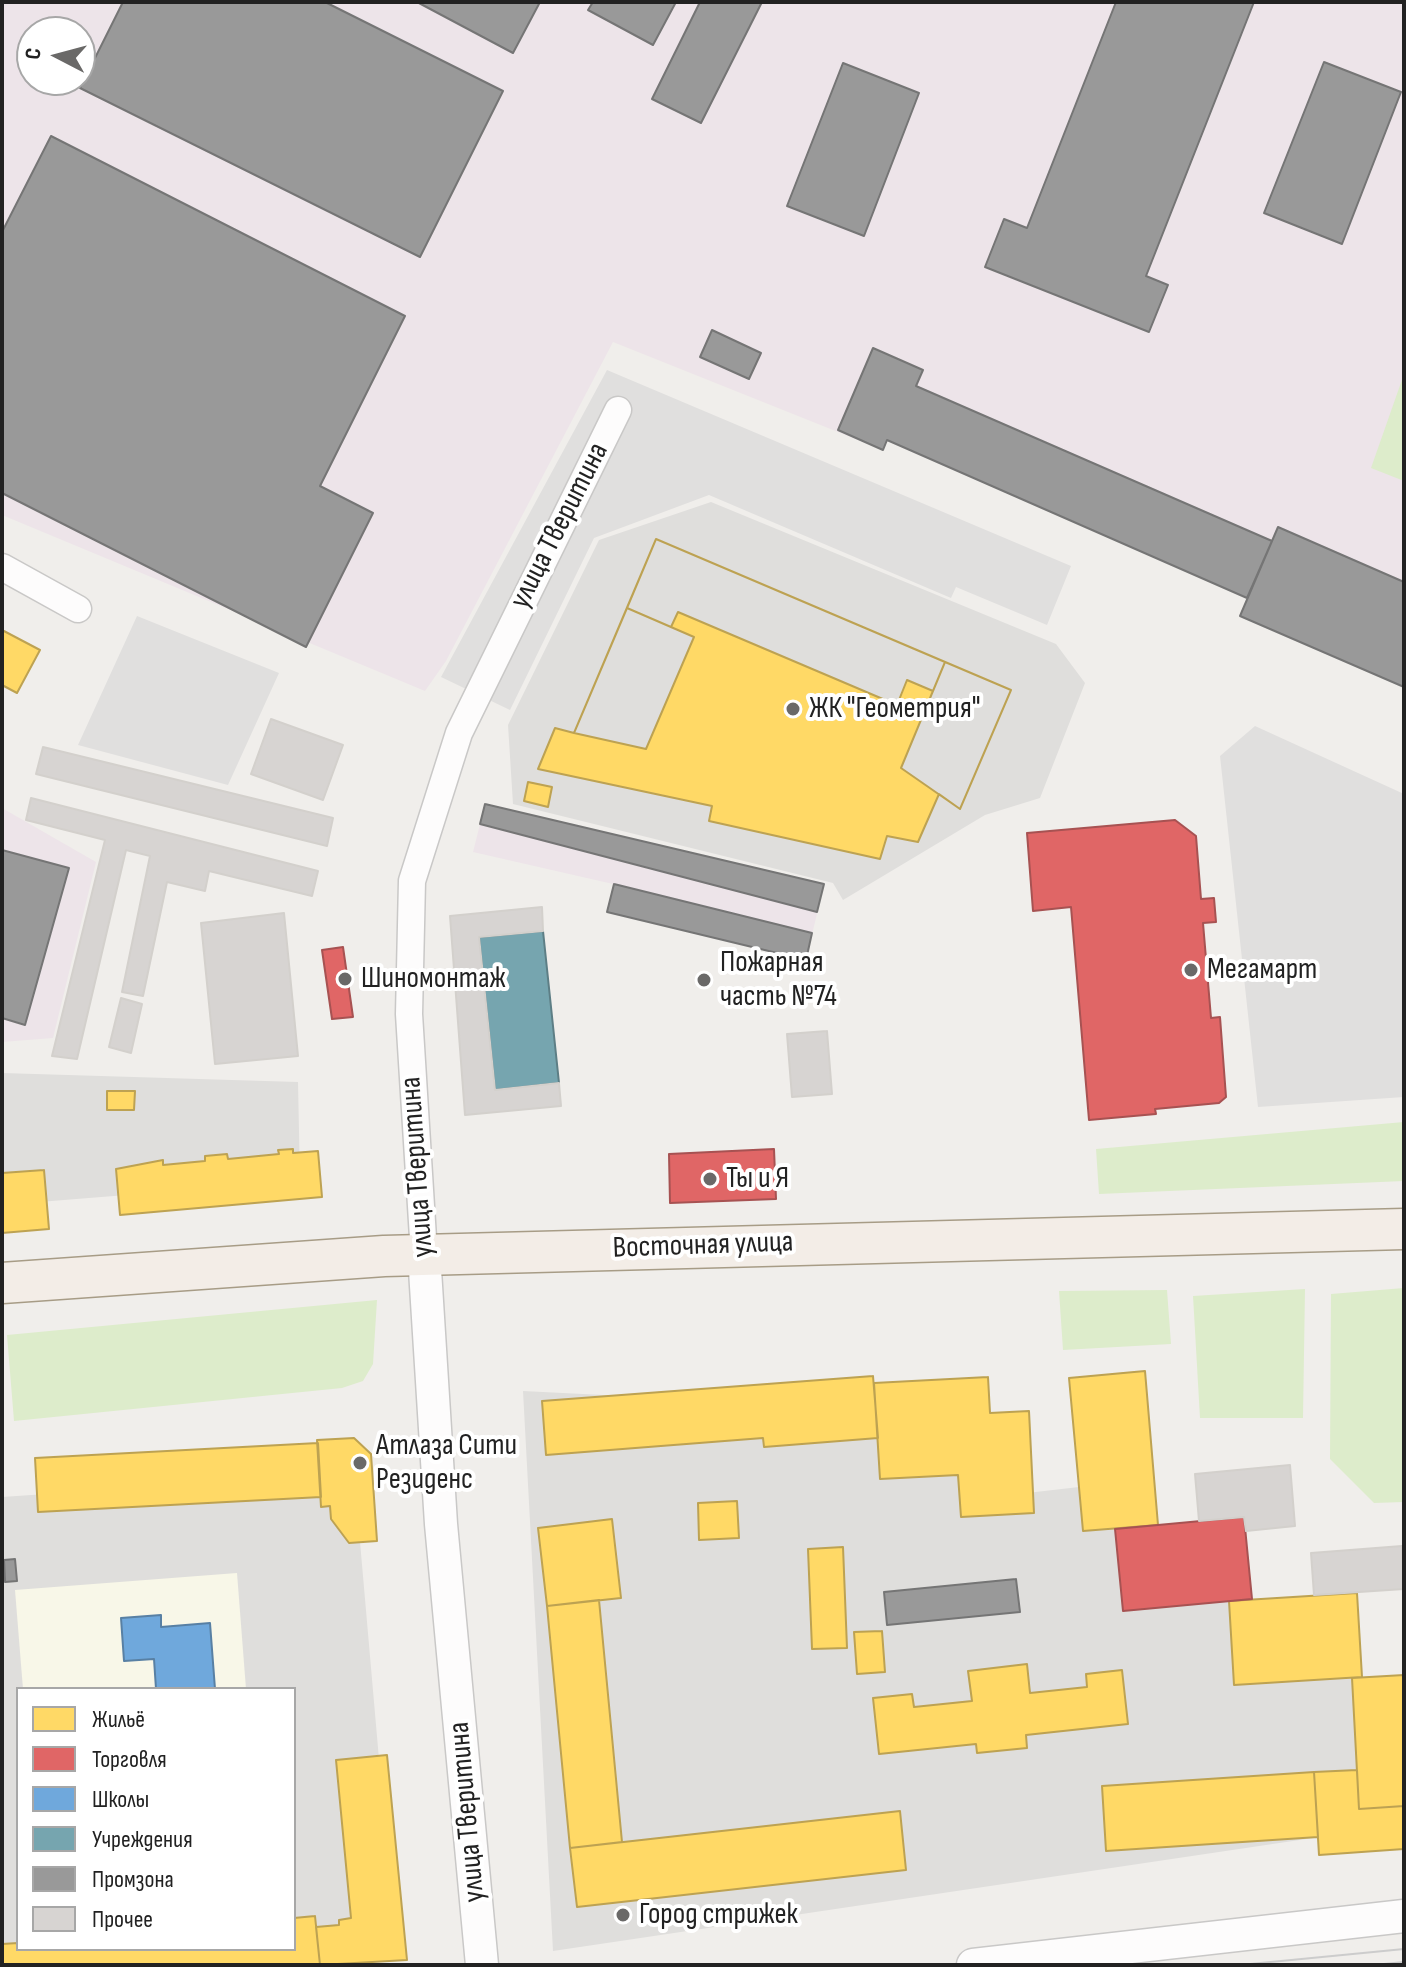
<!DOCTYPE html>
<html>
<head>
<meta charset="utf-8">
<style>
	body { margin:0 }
	#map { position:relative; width:1406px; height:1967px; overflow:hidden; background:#f0eeeb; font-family:"Sofia Sans Condensed",sans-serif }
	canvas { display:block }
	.frame { position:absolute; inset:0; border:4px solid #222; pointer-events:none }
	.legend { position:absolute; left:16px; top:1687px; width:280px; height:264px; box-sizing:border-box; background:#fff; border:2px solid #a7a7a7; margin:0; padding:10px 14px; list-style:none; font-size:24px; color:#222 }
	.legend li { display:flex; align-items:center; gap:16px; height:40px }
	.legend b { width:40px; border:2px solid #a7a7a7 }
	.north { position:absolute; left:16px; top:16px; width:80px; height:80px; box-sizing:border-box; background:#fff; border:2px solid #a7a7a7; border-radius:50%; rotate:276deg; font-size:22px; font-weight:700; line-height:32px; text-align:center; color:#222 }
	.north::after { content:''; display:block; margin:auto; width:28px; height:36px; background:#6a6968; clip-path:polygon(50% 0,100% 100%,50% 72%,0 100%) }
</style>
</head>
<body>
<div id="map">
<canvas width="1406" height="1967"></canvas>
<div class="frame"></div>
<ul class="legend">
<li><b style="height:22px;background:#ffd966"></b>Жильё</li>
<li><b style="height:22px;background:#e06666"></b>Торговля</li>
<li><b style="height:22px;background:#6fa8dc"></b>Школы</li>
<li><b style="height:22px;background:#76a5af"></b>Учреждения</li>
<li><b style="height:22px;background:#999"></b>Промзона</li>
<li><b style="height:22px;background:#d7d4d2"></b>Прочее</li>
</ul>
<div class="north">С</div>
</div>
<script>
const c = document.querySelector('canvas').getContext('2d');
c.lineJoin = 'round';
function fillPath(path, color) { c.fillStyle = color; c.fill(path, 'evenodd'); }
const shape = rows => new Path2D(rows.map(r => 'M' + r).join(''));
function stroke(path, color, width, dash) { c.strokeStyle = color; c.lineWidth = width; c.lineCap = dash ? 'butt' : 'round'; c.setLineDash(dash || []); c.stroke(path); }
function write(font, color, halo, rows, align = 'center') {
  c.font = font + ' "Sofia Sans Condensed",sans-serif'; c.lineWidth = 8; c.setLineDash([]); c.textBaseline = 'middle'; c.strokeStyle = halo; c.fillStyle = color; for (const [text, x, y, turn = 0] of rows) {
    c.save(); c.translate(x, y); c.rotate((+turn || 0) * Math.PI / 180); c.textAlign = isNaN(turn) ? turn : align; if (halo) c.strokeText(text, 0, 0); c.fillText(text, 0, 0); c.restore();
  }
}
fillPath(shape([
	[711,502,1056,644,1085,683,1040,798,985,815,843,900,833,883,513,804,508,725,599,540],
	[2,1073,298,1082,300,1181,2,1205],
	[523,1391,943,1412,1001,1496,1105,1484,1173,1555,1352,1668,1383,1713,1387,1827,553,1951],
	[354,1473,396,1954,298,1965,2,1965,2,1497],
	[18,1689,294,1689,294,1949,18,1949]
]), '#dfdedc');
fillPath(shape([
	[2,2,1404,2,1404,687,1240,616,1247,598,887,441,883,450,613,342,446,661,425,691,2,515],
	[32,32,80,32,80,80,32,80],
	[485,804,824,884,806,960,607,912,613,884,473,852],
	[2,808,96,862,53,1038,2,1042]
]), '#ede4e9');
fillPath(shape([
	[237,1573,246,1689,23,1689,15,1590]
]), '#f8f7e8');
fillPath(shape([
	[1404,374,1404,481,1371,468],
	[1404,1122,1404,1181,1099,1194,1096,1149],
	[1404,1288,1404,1502,1374,1503,1330,1459,1331,1294],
	[1305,1289,1303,1418,1200,1418,1193,1296],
	[1167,1290,1171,1344,1063,1350,1059,1291],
	[377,1300,373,1364,363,1381,342,1388,14,1421,7,1335]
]), '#ddeccb');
fillPath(shape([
	[607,370,1071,566,1047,625,956,587,951,598,709,495,594,538,510,710,441,677],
	[137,616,279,673,228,785,78,745],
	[1255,726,1404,794,1404,1097,1258,1107,1220,756]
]), '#e0dfde');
const homes = shape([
	[656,539,945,662,933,691,907,680,897,705,678,612,671,627,627,608,656,539],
	[656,539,1011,690,960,809,939,794,918,842,887,836,880,859,709,821,712,806,538,769,555,728,574,733,656,539],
	[627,608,694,637,646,749,574,733,627,608],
	[2,630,40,650,17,693,2,685,2,630],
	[945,662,1011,690,960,809,901,768,945,662],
	[528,782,552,787,548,807,524,801,528,782],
	[107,1091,135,1091,134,1110,107,1110,107,1091],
	[293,1149,293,1153,318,1151,322,1197,120,1215,116,1169,163,1160,163,1165,205,1161,205,1156,227,1154,228,1159,279,1154,278,1150,293,1149],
	[44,1170,49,1229,2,1233,2,1173,44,1170],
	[1145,1371,1158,1525,1083,1531,1069,1378,1145,1371],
	[873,1376,878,1438,764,1447,763,1438,546,1455,542,1401,873,1376],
	[988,1377,990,1413,1029,1411,1034,1513,961,1517,958,1475,880,1479,874,1383,988,1377],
	[354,1438,371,1454,377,1541,349,1543,331,1519,330,1506,321,1507,317,1440,354,1438],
	[318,1443,321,1497,38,1512,35,1458,318,1443],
	[737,1501,739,1538,699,1540,698,1503,737,1501],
	[612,1519,621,1598,547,1606,538,1528,612,1519],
	[843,1547,847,1648,812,1649,808,1549,843,1547],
	[1357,1593,1362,1677,1234,1685,1229,1601,1357,1593],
	[599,1600,622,1842,570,1848,547,1606,599,1600],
	[882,1631,885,1672,857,1674,854,1632,882,1631],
	[1027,1664,1030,1693,1087,1687,1086,1674,1122,1670,1128,1724,1026,1735,1027,1748,977,1753,976,1744,879,1754,873,1698,912,1694,914,1707,972,1701,968,1671,1027,1664],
	[1404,1675,1404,1806,1359,1809,1352,1678,1404,1675],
	[387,1755,407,1960,320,1965,316,1927,339,1925,339,1920,351,1918,336,1760,387,1755],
	[1357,1770,1359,1809,1404,1806,1404,1849,1319,1855,1314,1772,1357,1770],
	[1314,1772,1318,1837,1106,1851,1102,1786,1314,1772],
	[900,1811,906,1870,577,1907,570,1848,900,1811],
	[315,1916,320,1965,2,1965,2,1944,18,1943,18,1949,294,1949,294,1918,315,1916]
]);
fillPath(homes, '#ffd966');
stroke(homes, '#bda252', 2);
const shops = shape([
	[1175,820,1196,836,1201,899,1214,898,1216,922,1203,923,1211,1018,1220,1017,1226,1097,1219,1103,1155,1109,1156,1114,1089,1120,1071,907,1033,911,1027,833,1175,820],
	[343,947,353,1017,332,1019,322,950,343,947],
	[774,1149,776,1199,670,1203,669,1154,774,1149],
	[1244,1517,1252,1599,1123,1611,1115,1529,1244,1517]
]);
fillPath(shops, '#e06666');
stroke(shops, '#a75252', 2);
const schools = shape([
	[161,1615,161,1627,210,1623,215,1689,156,1689,154,1659,124,1661,121,1618,161,1615]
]);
fillPath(schools, '#6fa8dc');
stroke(schools, '#5880a4', 2);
const public = shape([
	[543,931,559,1083,495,1090,479,937,543,931]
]);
fillPath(public, '#76a5af');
stroke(public, '#5d7e85', 2);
const industry = shape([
	[123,2,325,2,503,91,420,257,80,88,123,2],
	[417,2,540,2,513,53,417,2],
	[593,2,676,2,653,45,588,10,593,2],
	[700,2,762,2,701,123,652,99,700,2],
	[1116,2,1254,2,1146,276,1168,285,1149,332,985,267,1004,219,1027,228,1116,2],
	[1324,62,1401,92,1342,244,1264,213,1324,62],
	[843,63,919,93,864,236,787,206,843,63],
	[51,136,405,316,320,486,373,513,306,647,2,493,2,232,51,136],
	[712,330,761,353,749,379,700,357,712,330],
	[873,348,923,370,916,386,1272,541,1247,598,887,440,883,450,838,430,873,348],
	[1278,527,1404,582,1404,687,1240,616,1278,527],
	[485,804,824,884,817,912,480,824,485,804],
	[2,850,69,868,25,1025,2,1018,2,850],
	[614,884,812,933,806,960,607,912,614,884],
	[15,1559,17,1581,5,1582,4,1560,15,1559],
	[1016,1579,1020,1612,887,1625,884,1592,1016,1579]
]);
fillPath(industry, '#999');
stroke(industry, '#757575', 2);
const building = shape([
	[271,719,343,745,323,800,251,774,271,719],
	[43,747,333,818,327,846,36,774,43,747],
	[31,798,318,871,312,896,209,871,205,891,167,882,143,996,122,992,150,856,126,850,77,1059,52,1056,105,840,26,820,31,798],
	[542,907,543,931,479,937,495,1090,559,1083,561,1106,465,1115,450,916,542,907],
	[284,913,298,1056,215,1064,201,923,284,913],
	[121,998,142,1004,131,1053,109,1047,121,998],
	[827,1031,832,1094,792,1097,787,1034,827,1031],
	[1290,1465,1295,1526,1246,1531,1244,1517,1199,1521,1195,1474,1290,1465],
	[1402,1546,1404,1589,1314,1595,1311,1553,1402,1546]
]);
fillPath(building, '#d7d4d2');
stroke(building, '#d3d0cc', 2);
const minor = shape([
	[2,567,78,609],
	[424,1254,409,1014,412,881,459,733,618,410]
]);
const tertiary = shape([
	[424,1254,441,1524,482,1965],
	[973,1965,1404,1916]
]);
const primary = shape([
	[2,1283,384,1256,1404,1229]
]);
stroke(minor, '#c9c8c7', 29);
stroke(tertiary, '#c9c8c7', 35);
stroke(primary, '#a79c86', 43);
stroke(minor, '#fdfcfc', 26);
stroke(tertiary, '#fdfcfc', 32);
stroke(primary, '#f3ede7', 40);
stroke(shape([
	[1240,1965,1404,1949],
	[1374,1965,1404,1962]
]), '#ccc', 2);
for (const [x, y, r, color] of [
	[793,709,8,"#6a6968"],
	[1191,970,8,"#6a6968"],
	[345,979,8,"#6a6968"],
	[704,980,8,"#6a6968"],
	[710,1179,8,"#6a6968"],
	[360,1463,8,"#6a6968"],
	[623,1915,8,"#6a6968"]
]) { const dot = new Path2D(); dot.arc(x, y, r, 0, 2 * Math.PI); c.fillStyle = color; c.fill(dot); stroke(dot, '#fff', 3); }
write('30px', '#222', '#fff', [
	["улица Тверитина",560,526,-63],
	["улица Тверитина",418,1167,-94],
	["Восточная улица",703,1246,-2],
	["улица Тверитина",468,1812,-95]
]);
write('30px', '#222', '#fff', [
	["ЖК \"Геометрия\"",809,709],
	["Пожарная",720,963],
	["часть №74",720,997],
	["Мегамарт",1207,970],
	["Шиномонтаж",361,979],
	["Ты и Я",726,1179],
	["Атлаза Сити",376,1446],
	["Резиденс",376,1480],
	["Город стрижек",639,1915]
], 'left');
</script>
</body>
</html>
